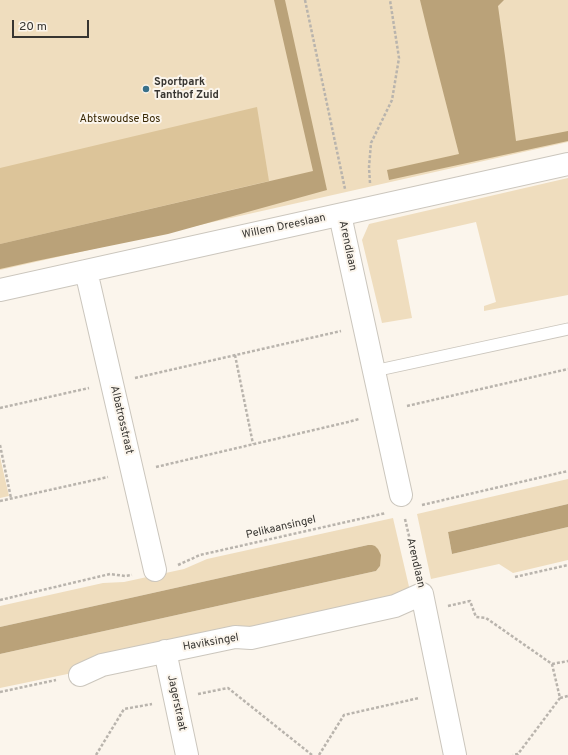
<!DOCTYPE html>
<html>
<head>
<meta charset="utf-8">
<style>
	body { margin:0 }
	#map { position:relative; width:568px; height:755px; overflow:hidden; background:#fbf5ec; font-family:Overpass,sans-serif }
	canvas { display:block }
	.scale { position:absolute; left:12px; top:20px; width:77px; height:18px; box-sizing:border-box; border:2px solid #373531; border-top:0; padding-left:5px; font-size:12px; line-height:14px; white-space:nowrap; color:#373531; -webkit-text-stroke:3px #fbf5ec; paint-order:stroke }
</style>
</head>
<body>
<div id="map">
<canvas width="568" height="755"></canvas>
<div class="scale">20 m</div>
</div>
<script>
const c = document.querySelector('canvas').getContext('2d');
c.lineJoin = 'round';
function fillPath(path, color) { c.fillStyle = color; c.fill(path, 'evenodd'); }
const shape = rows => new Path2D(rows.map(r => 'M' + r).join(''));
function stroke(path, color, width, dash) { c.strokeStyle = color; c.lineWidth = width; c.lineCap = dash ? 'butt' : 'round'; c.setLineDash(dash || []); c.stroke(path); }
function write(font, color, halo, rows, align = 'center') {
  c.font = font + ' Overpass,sans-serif'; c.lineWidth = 4; c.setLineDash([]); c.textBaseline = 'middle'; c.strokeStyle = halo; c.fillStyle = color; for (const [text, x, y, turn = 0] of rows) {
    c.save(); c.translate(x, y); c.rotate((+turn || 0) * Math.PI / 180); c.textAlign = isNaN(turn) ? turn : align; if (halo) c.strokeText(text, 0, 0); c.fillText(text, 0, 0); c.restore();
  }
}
fillPath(shape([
	[0,0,568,0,568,142,0,270],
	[568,178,568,295,484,311,484,306,496,302,476,222,397,240,412,318,382,323,362,240,369,224],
	[0,457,9,496,0,498],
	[568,479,568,504,448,532,452,554,568,527,568,560,513,573,499,564,431,579,417,514],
	[393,518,410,591,394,600,249,631,237,625,93,656,82,671,0,688,0,654,376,571,380,566,368,545,0,627,0,606,103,583,124,582,184,569,207,559]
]), '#efddbe');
fillPath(shape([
	[257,107,269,181,0,244,0,168]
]), '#dcc499');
fillPath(shape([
	[274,0,285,0,327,190,168,234,36,261,0,269,0,244,313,171],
	[420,0,504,0,498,6,505,56,516,141,568,131,568,141,389,180,387,170,459,154,429,37],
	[568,504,568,527,452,554,448,532],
	[368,545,372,545,375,546,378,549,381,555,380,566,376,571,0,654,0,627]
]), '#baa279');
const service = shape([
	[374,371,568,329]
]);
const minor = shape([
	[340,215,401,495],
	[86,271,155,570],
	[0,290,568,164],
	[165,651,187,755],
	[80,675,102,665,235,637,251,638,395,606,422,594,455,755]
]);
stroke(service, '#cbc6bd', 13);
stroke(minor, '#cbc6bd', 24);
stroke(shape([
	[305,0,345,189],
	[370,183,369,167,371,143,392,100,399,58,390,0],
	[235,355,253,444],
	[135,378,341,331],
	[407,406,568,369],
	[0,408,89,388],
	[0,445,11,498],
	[156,467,348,422,359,419],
	[0,501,108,477],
	[422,505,568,471],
	[405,519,417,570],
	[178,565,200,555,386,513],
	[515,577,568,565],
	[0,600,110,574,125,576,132,575],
	[448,606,470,601,476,617,486,618,552,664,560,698,518,754,513,755],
	[552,664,568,661],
	[0,692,56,680],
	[198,694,228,688,312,755],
	[560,698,568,696],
	[96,755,124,709,152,704],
	[319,755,344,715,419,698]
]), '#b9b4ad', 2.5, [3, 2]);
stroke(service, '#fff', 11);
stroke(minor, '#fff', 22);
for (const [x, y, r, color] of [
	[146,89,4,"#38708a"]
]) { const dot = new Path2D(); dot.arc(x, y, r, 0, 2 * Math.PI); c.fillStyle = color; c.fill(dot); stroke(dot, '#fbf5ec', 1.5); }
write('bold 11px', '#373531', '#fbf5ec', [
	["Sportpark",154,83],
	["Tanthof Zuid",154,96]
], 'left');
write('11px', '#392804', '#fbf5ec', [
	["Abtswoudse Bos",120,120]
]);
write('11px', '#373531', '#fbf5ec', [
	["Willem Dreeslaan",284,227,-12],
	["Arendlaan",347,246,78],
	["Albatrosstraat",121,420,77],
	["Pelikaansingel",281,528,-13],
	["Arendlaan",415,563,77],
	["Haviksingel",211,643,-10],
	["Jagerstraat",176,703,78]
]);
</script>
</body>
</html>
